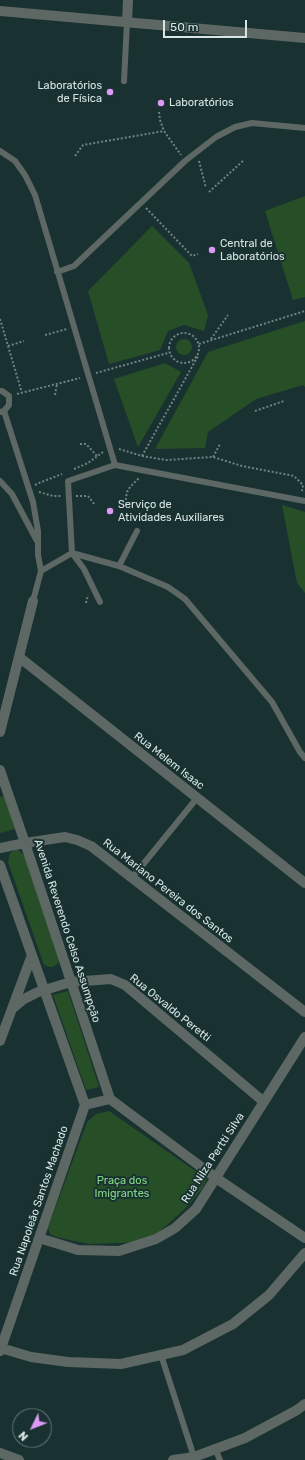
<!DOCTYPE html>
<html>
<head>
<meta charset="utf-8">
<style>
	body { margin:0 }
	#map { position:relative; width:305px; height:1460px; overflow:hidden; background:#193231; font-family:Rubik,sans-serif }
	canvas { display:block }
	.north { position:absolute; left:12px; top:1408px; width:40px; height:40px; box-sizing:border-box; background:#193231; border:1px solid #657a79; border-radius:50%; rotate:227deg; font-size:11px; font-weight:700; line-height:16px; text-align:center; color:#d7e5e5 }
	.north::after { content:''; display:block; margin:auto; width:14px; height:18px; background:#da9af6; clip-path:polygon(50% 0,100% 100%,50% 72%,0 100%) }
	.scale { position:absolute; left:163px; top:20px; width:84px; height:18px; box-sizing:border-box; border:2px solid #d7e5e5; border-top:0; padding-left:5px; font-size:12px; line-height:14px; white-space:nowrap; color:#d7e5e5; -webkit-text-stroke:3px #193231; paint-order:stroke }
</style>
</head>
<body>
<div id="map">
<canvas width="305" height="1460"></canvas>
<div class="north">N</div>
<div class="scale">50 m</div>
</div>
<script>
const c = document.querySelector('canvas').getContext('2d');
c.lineJoin = 'round';
function fillPath(path, color) { c.fillStyle = color; c.fill(path, 'evenodd'); }
const shape = rows => new Path2D(rows.map(r => 'M' + r).join(''));
function stroke(path, color, width, dash) { c.strokeStyle = color; c.lineWidth = width; c.lineCap = dash ? 'butt' : 'round'; c.setLineDash(dash || []); c.stroke(path); }
function write(font, color, halo, rows, align = 'center') {
  c.font = font + ' Rubik,sans-serif'; c.lineWidth = 4; c.setLineDash([]); c.textBaseline = 'middle'; c.strokeStyle = halo; c.fillStyle = color; for (const [text, x, y, turn = 0] of rows) {
    c.save(); c.translate(x, y); c.rotate((+turn || 0) * Math.PI / 180); c.textAlign = isNaN(turn) ? turn : align; if (halo) c.strokeText(text, 0, 0); c.fillText(text, 0, 0); c.restore();
  }
}
fillPath(shape([
	[305,196,305,297,293,300,265,211],
	[152,226,189,263,208,315,204,331,184,325,168,331,160,350,109,364,88,291],
	[305,321,305,387,303,385,256,399,208,432,205,448,155,449,208,352],
	'176 347a8 8 0 1 1 16 0a8 8 0 1 1-16 0Z',
	[165,363,181,372,138,447,114,379],
	[282,505,305,512,305,593,297,583],
	[4,796,15,829,0,833,0,797],
	[17,849,24,855,59,961,57,964,53,967,49,967,44,965,8,862,10,853],
	[68,991,99,1087,86,1090,53,995],
	[109,1111,207,1179,202,1189,188,1206,148,1242,89,1244,56,1237,50,1234,48,1228,87,1122,96,1114]
]), '#274f27');
stroke(shape([
	[159,112,160,120,164,131,181,155],
	[75,156,83,145,164,131],
	[199,161,206,188],
	[209,192,244,160],
	[146,208,192,256,198,254],
	[226,245,235,243],
	[0,319,22,393],
	'169 348a15 15 0 1 1 30 0a15 15 0 1 1-30 0Z',
	[45,335,67,329],
	[211,339,228,315],
	[199,344,305,311],
	[8,346,24,341],
	[96,373,168,353],
	[17,394,80,378],
	[55,395,57,384],
	[255,411,284,401],
	[80,444,86,444,97,456],
	[119,449,142,456,166,460,213,457,242,466,294,476,303,485,302,491],
	[142,456,198,356],
	[213,457,220,444],
	[74,469,88,463,103,452],
	[35,485,39,483,62,474],
	[39,492,53,496,62,496],
	[76,496,88,496,95,505],
	[125,504,127,492,130,487,139,478],
	[86,603,88,595]
]), '#6e8382', 2, [2, 2]);
stroke(shape([
	[124,81,127,22],
	[0,151,15,161,25,175,35,195,115,465],
	[57,272,74,266,185,161,216,137,235,127,252,123,305,128],
	[0,391,2,391,9,396,9,405,4,411,0,412],
	[4,411,33,502,38,531,38,555,41,571],
	[0,481,12,494,37,541],
	[119,566,137,531],
	[33,601,41,571,72,553,119,566,168,587,185,599,272,702,300,752,305,758],
	[100,602,84,569,72,553,68,481,115,465,305,501],
	[132,878,197,798],
	[161,1355,194,1457],
	[215,1449,220,1460]
]), '#5d6763', 6);
stroke(shape([
	[0,11,305,38],
	[127,22,128,0],
	[19,657,305,883],
	[0,732,33,601],
	[0,770,25,843,110,1099],
	[0,848,25,843,65,837,77,840,91,846,305,1012],
	[0,865,85,1105],
	[12,1009,24,999,38,992,71,982,111,979,125,985,264,1102],
	[0,1041,32,955],
	[110,1099,216,1178,305,1238],
	[85,1105,110,1099],
	[39,1238,78,1250,119,1251,156,1239,175,1228,196,1209,305,1037],
	[1,1348,31,1357,68,1362,121,1364,183,1350,233,1324,269,1295,305,1253],
	[0,1351,85,1105],
	[0,1453,19,1460],
	[173,1460,194,1457,245,1438,297,1410,305,1404]
]), '#5d6763', 10);
for (const [x, y, r, color] of [
	[110,92,4,"#da9af6"],
	[161,103,4,"#da9af6"],
	[212,250,4,"#da9af6"],
	[110,511,4,"#da9af6"]
]) { const dot = new Path2D(); dot.arc(x, y, r, 0, 2 * Math.PI); c.fillStyle = color; c.fill(dot); stroke(dot, '#193231', 1.5); }
write('11px', '#d7e5e5', '#193231', [
	["Laboratórios",102,86,"right"],
	["de Física",102,99,"right"],
	["Laboratórios",169,103],
	["Central de",220,244],
	["Laboratórios",220,257],
	["Serviço de",118,505],
	["Atividades Auxiliares",118,518]
], 'left');
write('11px', '#d7e5e5', '#193231', [
	["Rua Melem Isaac",169,761,38],
	["Rua Mariano Pereira dos Santos",168,891,38],
	["Avenida Reverendo Celso Assumpção",67,931,72],
	["Rua Osvaldo Peretti",170,1008,39],
	["Rua Nilza Pertti Silva",213,1158,-57],
	["Rua Napoleão Santos Machado",39,1201,-71]
]);
write('11px', '#85d985', '#193231', [
	["Praça dos",122,1181],
	["Imigrantes",122,1194]
]);
</script>
</body>
</html>
